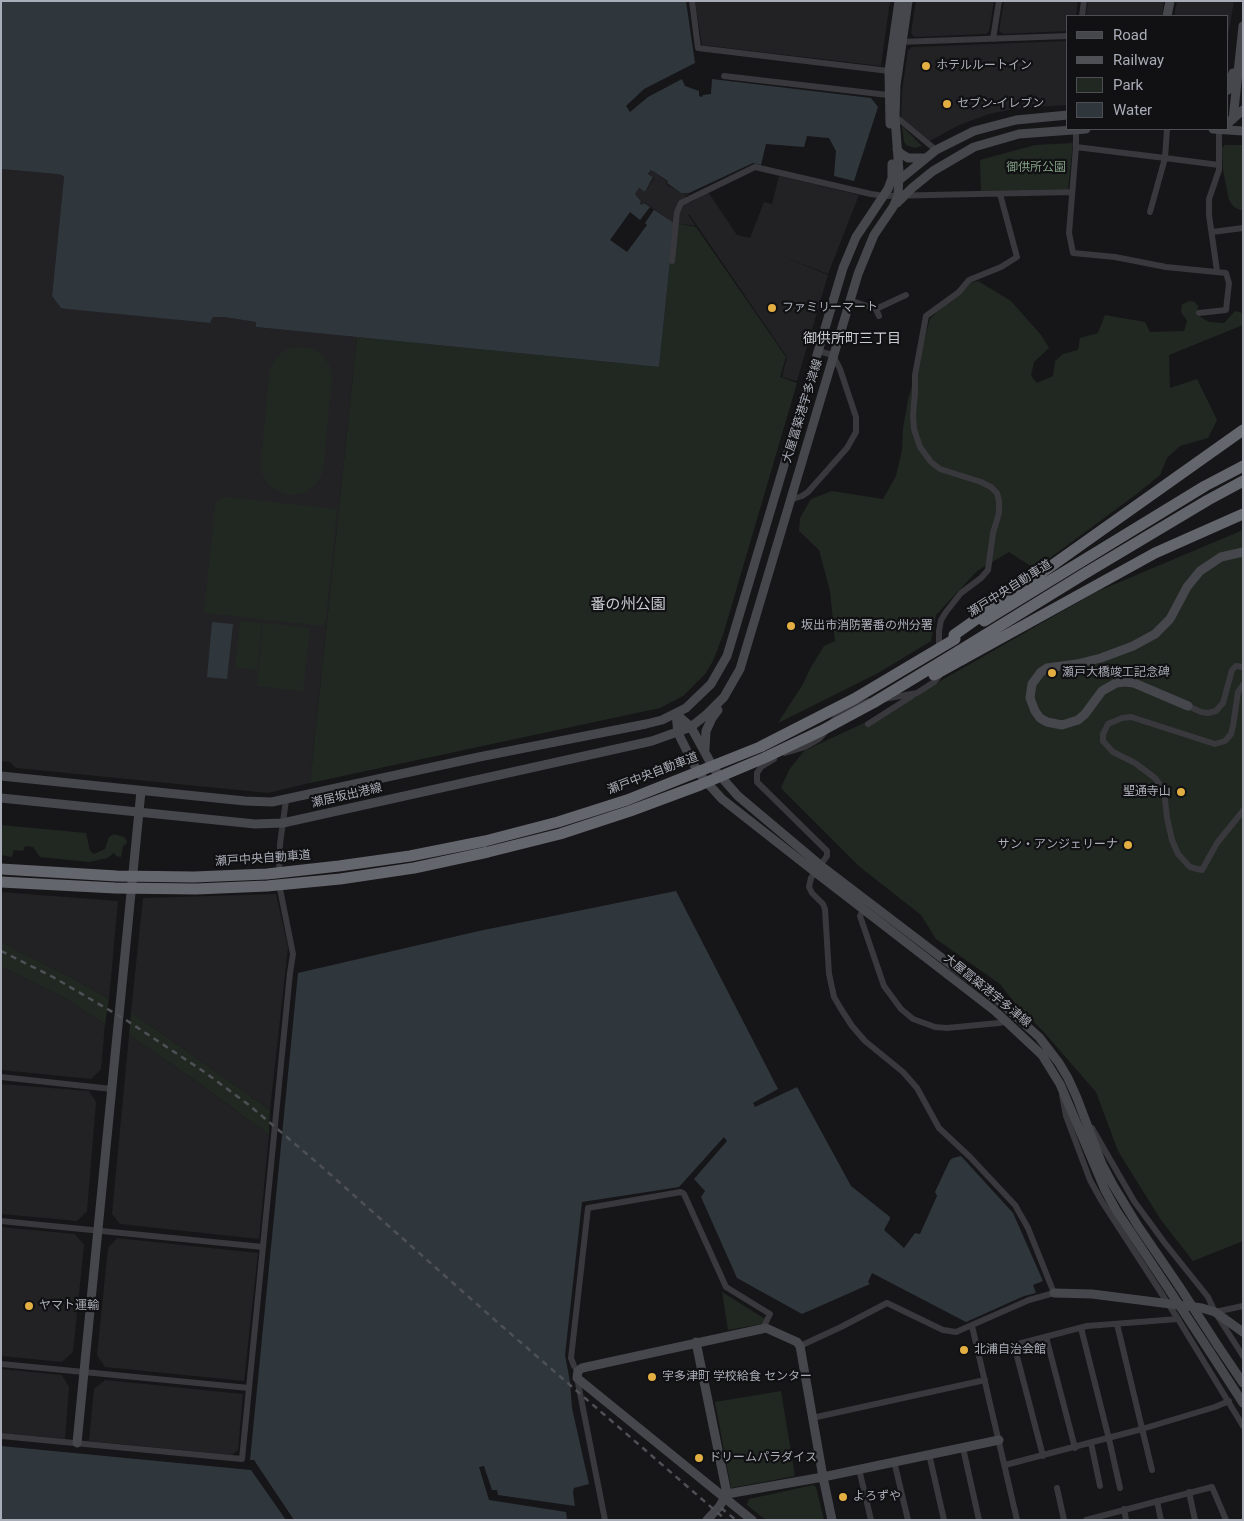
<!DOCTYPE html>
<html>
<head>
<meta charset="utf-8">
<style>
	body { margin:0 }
	#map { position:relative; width:1244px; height:1521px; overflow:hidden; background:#161618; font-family:Roboto,sans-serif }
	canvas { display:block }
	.frame { position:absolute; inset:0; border:2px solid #a9adb7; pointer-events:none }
	.legend { position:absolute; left:1066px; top:15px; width:162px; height:115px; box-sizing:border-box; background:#111113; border:1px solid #4e4f55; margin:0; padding:6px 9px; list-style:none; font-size:15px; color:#a9adb7 }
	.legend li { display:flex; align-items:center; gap:10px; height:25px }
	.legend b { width:25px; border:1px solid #4e4f55 }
</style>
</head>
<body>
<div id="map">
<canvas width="1244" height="1521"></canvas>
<div class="frame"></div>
<ul class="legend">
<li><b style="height:6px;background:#46474c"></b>Road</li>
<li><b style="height:6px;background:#4f5055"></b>Railway</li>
<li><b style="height:14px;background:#212822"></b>Park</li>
<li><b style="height:14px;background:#2f373d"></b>Water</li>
</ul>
</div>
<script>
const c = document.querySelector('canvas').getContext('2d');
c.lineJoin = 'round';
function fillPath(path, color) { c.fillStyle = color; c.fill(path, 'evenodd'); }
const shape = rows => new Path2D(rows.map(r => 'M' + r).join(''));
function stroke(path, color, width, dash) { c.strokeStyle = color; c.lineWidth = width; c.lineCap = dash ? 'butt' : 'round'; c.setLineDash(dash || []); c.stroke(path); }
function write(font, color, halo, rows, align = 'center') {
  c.font = font + ' Roboto,"Noto Sans JP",sans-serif'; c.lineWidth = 4.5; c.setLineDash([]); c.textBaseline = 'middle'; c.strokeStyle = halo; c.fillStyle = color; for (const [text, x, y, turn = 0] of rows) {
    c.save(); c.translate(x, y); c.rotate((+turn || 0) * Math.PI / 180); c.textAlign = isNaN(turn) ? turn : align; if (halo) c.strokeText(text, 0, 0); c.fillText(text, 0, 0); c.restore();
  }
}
fillPath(shape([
	[695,1,890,1,881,66,702,45],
	[916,1,994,1,989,31,986,34,914,37,911,33],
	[1004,1,1078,1,1076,16,1068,16,1068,31,1003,34,999,31],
	[1088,1,1164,1,1162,16,1086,16],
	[1177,1,1234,1,1228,36,1228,16,1174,16],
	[1068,41,1068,105,1018,108,989,114,959,125,930,141,901,117,902,90,908,50,912,47],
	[1,169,56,174,62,175,64,177,52,296,61,308,210,323,213,317,224,317,257,322,256,327,357,337,310,783,268,793,16,768,10,762,1,761],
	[651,170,667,181,666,184,681,193,690,194,685,196,690,203,708,192,737,235,750,238,764,202,772,204,779,176,859,195,828,274,779,255,828,275,797,381,782,377,787,357,689,214,688,215,696,226,674,223,644,202,642,205,640,204,642,201,635,194,639,188,645,192,654,178,649,174],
	[1,892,118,901,109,999,72,978,1,942],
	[276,894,288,947,270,1110,131,1012,143,898],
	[1,966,63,997,105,1024,101,1069,91,1079,1,1070],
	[129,1035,202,1085,269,1135,259,1239,120,1224,112,1214],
	[1,1084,89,1091,96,1102,87,1211,77,1221,1,1214],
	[1,1227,75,1234,84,1245,73,1352,62,1362,1,1356],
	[117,1238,258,1253,244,1381,105,1367,97,1355,108,1248],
	[1,1369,62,1375,69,1387,65,1439,1,1433],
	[105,1380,243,1394,238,1450,232,1455,89,1441,94,1389]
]), '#222225');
fillPath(shape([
	[902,126,922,146,915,148,906,145,904,142],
	[1073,143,1068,189,981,191,980,160,1035,145],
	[1225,145,1243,145,1243,211,1234,207,1229,200,1223,170,1222,148],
	[674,223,696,227,786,357,780,377,797,383,723,635,713,661,705,674,683,696,660,708,310,783,357,337,659,367],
	[978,281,1011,301,1041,335,1049,348,1034,362,1031,376,1037,383,1053,376,1055,361,1063,354,1078,350,1080,338,1098,333,1105,315,1145,322,1150,332,1184,331,1187,321,1181,312,1182,304,1190,301,1195,302,1198,306,1197,315,1209,322,1224,323,1235,311,1243,313,1243,325,1169,355,1170,388,1197,379,1217,420,1208,438,1180,446,1167,458,1160,475,1138,493,1035,569,1009,552,977,571,936,615,931,641,880,672,778,723,803,684,811,667,824,646,835,641,830,591,819,550,799,531,800,518,811,499,832,491,883,499,896,476,902,450,903,428,908,400,930,319,965,284],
	[302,347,312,349,321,354,330,366,332,377,323,470,320,477,316,484,304,493,288,495,274,489,267,483,261,470,261,460,270,369,275,360,283,352,291,348],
	[226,497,337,509,325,626,204,613,215,506,217,501],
	[1243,530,1243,1241,1193,1261,1161,1220,1118,1151,1096,1092,1042,1030,1018,1007,1000,984,936,939,921,915,860,867,781,788,789,770,804,751,879,716,1096,592],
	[240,621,262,623,257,670,235,667],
	[263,623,310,628,303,691,257,686],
	[1,825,86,833,90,851,94,854,105,849,109,837,114,834,124,837,127,841,126,844,123,846,121,857,116,856,114,853,107,858,90,862,40,857,33,847,25,846,23,851,14,850,12,857,1,855],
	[1,942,72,978,109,999,105,1024,63,997,1,966],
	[131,1012,270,1110,269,1135,202,1085,129,1035],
	[722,1292,765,1319,762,1324,728,1330],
	[781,1391,795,1476,731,1488,715,1402],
	[813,1485,816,1487,824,1520,766,1520,747,1505,749,1499]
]), '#212822');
fillPath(shape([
	[1,1,686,1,695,63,644,89,626,106,630,112,648,97,682,79,685,86,699,91,699,96,702,97,703,95,711,94,712,79,871,98,878,107,854,181,834,176,836,151,829,138,807,136,804,147,766,144,761,165,753,163,689,193,681,193,667,183,668,181,651,170,648,174,653,177,645,192,639,188,635,194,641,201,640,204,642,205,644,203,674,223,659,367,256,327,256,322,224,317,213,317,210,323,67,309,61,308,52,296,64,177,62,175,56,174,1,169],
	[212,622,233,624,227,679,207,677],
	[676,891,778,1089,753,1103,755,1107,797,1087,851,1186,890,1217,890,1219,884,1230,904,1248,915,1233,920,1234,937,1196,935,1192,950,1160,953,1158,961,1156,1013,1213,1043,1281,1033,1285,1036,1293,1024,1296,966,1322,872,1273,868,1282,870,1284,802,1314,737,1278,701,1197,705,1191,694,1179,727,1141,724,1137,679,1187,582,1202,565,1355,570,1382,572,1408,589,1484,574,1488,573,1492,575,1506,498,1495,497,1490,492,1490,484,1466,479,1467,489,1500,566,1512,567,1520,294,1520,254,1460,250,1460,298,973,479,931],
	[1,1446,251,1470,286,1520,1,1520]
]), '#2f373d');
fillPath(shape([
	[650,207,654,210,645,223,647,225,627,252,610,240,630,212,640,220]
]), '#161618');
stroke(shape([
	[692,1,698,48,889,71],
	[1082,16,1084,1],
	[993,39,999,1],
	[899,42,1068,36],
	[724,76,888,95],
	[893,116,900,120,936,150],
	[1167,129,1165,158,1076,147,1069,233,1073,253,1115,257,1166,267,1226,273,1229,283,1226,310,1199,313],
	[1076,147,1076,129],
	[1150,212,1165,158,1219,165],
	[1212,232,1243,228],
	[672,261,677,212,681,203,755,167,871,194,884,196,1072,192],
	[1217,271,1209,215,1209,199,1219,170,1219,129],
	[849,300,876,309,879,316],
	[876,309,906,295],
	[790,500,802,496,808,492,847,448,856,432,856,417,840,369,833,355,818,351],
	[939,650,939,631,941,620,946,612,961,593,981,578,988,570,993,533,999,513,999,501,997,493,991,487,981,482,940,469,931,462,920,447,914,429,913,415,915,393,915,375,926,316,959,292,969,280,1001,267,1017,257,1000,194],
	[1243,685,1238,692,1233,726,1231,734,1225,741,1215,744,1131,717,1122,718,1108,724,1103,734,1103,741,1113,752,1135,763,1155,778,1164,790,1167,818,1172,840,1178,854,1190,867,1202,870,1217,843,1243,811],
	[884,699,917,693,934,682,940,675],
	[1188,706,1201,712,1208,713,1216,711,1223,703,1232,670,1236,666,1243,667],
	[831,723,840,713,869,701],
	[868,724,912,696],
	[785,753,805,747,819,739,826,731],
	[774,759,761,767,757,773,757,782,827,851,827,856,811,878,809,887,812,893,823,904,825,909,829,974,834,997,841,1009,852,1026,865,1041,903,1072,917,1088,939,1128,970,1157,1015,1205,1028,1228,1054,1293,1029,1300,956,1332,943,1330,887,1303,841,1327,800,1346],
	[279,874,280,844,286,800],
	[863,910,860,916,884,986,901,1009,913,1019,935,1027,947,1028,999,1023,1008,1021],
	[1,1077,112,1089],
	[1062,1095,1066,1116,1090,1180,1101,1200,1178,1319,1243,1426],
	[1092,1128,1134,1201,1164,1242,1208,1297,1215,1312,1243,1356],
	[1,1221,263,1247],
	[1215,1312,1243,1306],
	[1117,1324,1152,1470],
	[972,1326,1017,1520],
	[1081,1328,1109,1439,1120,1488],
	[1046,1337,1075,1448],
	[1,1364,249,1388],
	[578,1371,574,1366,571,1358,588,1208,681,1192,684,1194,726,1287,770,1314,765,1324,766,1328],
	[577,1378,605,1520],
	[812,1418,985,1380],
	[1,1436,242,1459,290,973,293,954,279,884],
	[1091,1443,1100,1486],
	[963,1448,979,1520],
	[929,1454,944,1520],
	[1043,1456,1014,1345,1087,1326,1178,1319],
	[894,1461,908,1520],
	[1005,1465,1142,1429,1215,1407,1229,1401],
	[859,1469,871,1520],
	[1057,1488,1064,1520],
	[1189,1492,1195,1520],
	[1157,1501,1161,1520],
	[1124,1509,1126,1520],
	[1086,1520,1212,1487,1226,1520]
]), '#38383d', 6);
stroke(shape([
	[1167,16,1170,1],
	[1228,90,1233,73],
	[1233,119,1243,26],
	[1228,123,1243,110],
	[890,124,889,71,899,1],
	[1213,129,1243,131],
	[897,149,900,153,908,158,925,158],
	[898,181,936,150,974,131,1016,120,1068,115],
	[897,203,912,188,933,171,974,147,1019,134,1086,129],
	[1188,706,1134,683,1125,682,1116,683,1102,691,1085,714,1078,720,1062,725,1047,722,1040,718,1035,711,1030,698,1032,684,1041,672,1047,668,1077,664,1101,658,1133,646,1155,634,1170,619,1187,587,1200,571,1221,557,1243,552],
	[676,714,678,733,694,765,702,777,722,799,815,872,995,1011,1042,1055,1060,1084,1105,1190,1116,1210,1170,1291],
	[676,714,691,727,714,769,738,796,820,865,1001,1003,1039,1037,1059,1063,1068,1078,1077,1098,1102,1164,1113,1185,1138,1226,1179,1286],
	[705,749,706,731,712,718,718,710],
	[1,776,245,801,272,802,479,757,646,724,662,720,686,708,711,684,727,656,843,268,856,237,888,189,892,178,892,164],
	[1,798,255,824,283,823,652,741,691,727,707,714,724,697,740,669,858,274,874,235,893,207,898,196,899,172,895,117,896,85,908,1],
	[1054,1293,1092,1294,1202,1308,1215,1312,1243,1332],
	[696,1342,727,1494,719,1507,707,1520],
	[1218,1346,1243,1383],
	[1210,1352,1243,1403],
	[77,1443,141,791],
	[727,1494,823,1477,999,1440],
	[752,1520,577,1378,578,1371,582,1368,766,1328,797,1342,800,1346,823,1477,832,1520]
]), '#46474c', 9);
stroke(shape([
	[984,621,1205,486,1243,466],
	[954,635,1243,430],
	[959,651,1084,574,1208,500,1243,481],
	[963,659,1155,553,1243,514]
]), '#64666d', 11);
stroke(shape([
	[1,951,53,977,126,1020,203,1071,249,1105,314,1160,496,1321,726,1520],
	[721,1508,736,1520]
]), '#4f5055', 2.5, [6, 5]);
stroke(shape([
	[1179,1286,1218,1346],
	[1170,1291,1210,1352]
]), '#46474c', 9);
stroke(shape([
	[934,675,963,659],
	[1,869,117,876,194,877,267,874,339,866,410,856,485,841,558,822,627,800,760,747,854,699,955,639],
	[1,882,115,888,196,889,267,886,340,879,414,868,488,852,560,834,630,811,700,785,764,758,821,731,873,703,959,651]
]), '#64666d', 11);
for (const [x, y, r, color] of [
	[926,66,5,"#e3af43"],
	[947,104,5,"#e3af43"],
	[772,308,5,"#e3af43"],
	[791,626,5,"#e3af43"],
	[1052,673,5,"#e3af43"],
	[1181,792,5,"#e3af43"],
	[1128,845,5,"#e3af43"],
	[29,1306,5,"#e3af43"],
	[964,1350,5,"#e3af43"],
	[652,1377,5,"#e3af43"],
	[699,1458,5,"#e3af43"],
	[843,1497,5,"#e3af43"]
]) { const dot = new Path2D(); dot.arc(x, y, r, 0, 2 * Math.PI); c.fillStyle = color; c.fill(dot); stroke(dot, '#111113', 2); }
write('12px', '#a9adb7', '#111113', [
	["ホテルルートイン",936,66],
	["セブン-イレブン",957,104],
	["ファミリーマート",782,308],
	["坂出市消防署番の州分署",801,626],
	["瀬戸大橋竣工記念碑",1062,673],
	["聖通寺山",1171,792,"right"],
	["サン・アンジェリーナ",1118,845,"right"],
	["ヤマト運輸",39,1306],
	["北浦自治会館",974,1350],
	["宇多津町 学校給食 センター",662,1377],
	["ドリームパラダイス",709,1458],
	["よろずや",853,1497]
], 'left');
write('12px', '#82a084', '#111113', [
	["御供所公園",1036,168]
]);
write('12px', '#a9adb7', '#111113', [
	["大屋冨築港宇多津線",803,411,-73],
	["瀬戸中央自動車道",1010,589,-32],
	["瀬戸中央自動車道",653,774,-21],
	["瀬居坂出港線",347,796,-13],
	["瀬戸中央自動車道",263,859,-4],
	["大屋冨築港宇多津線",987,991,39]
]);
write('14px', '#caccd3', '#111113', [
	["御供所町三丁目",852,339]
]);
write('15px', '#caccd3', '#111113', [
	["番の州公園",628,605]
]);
</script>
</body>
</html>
